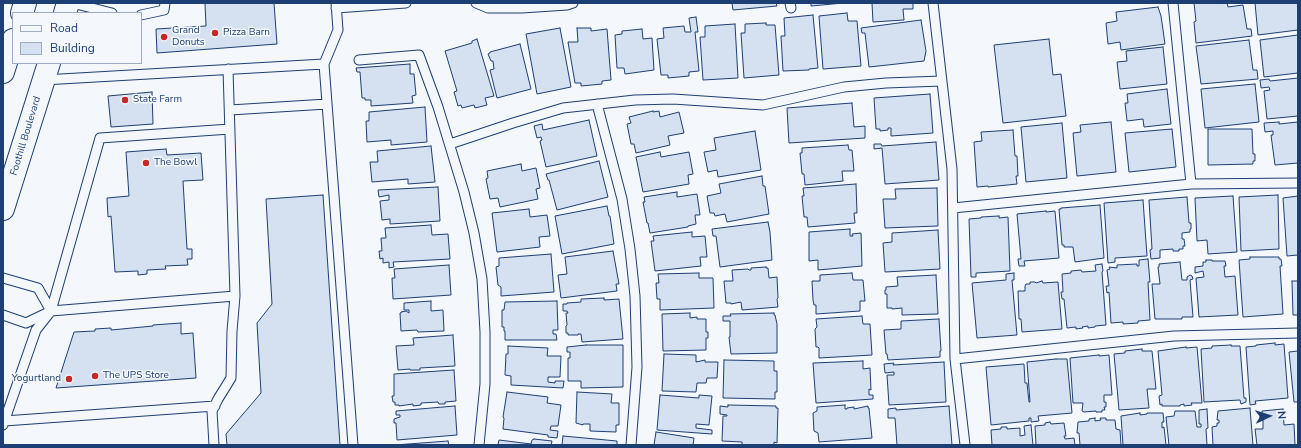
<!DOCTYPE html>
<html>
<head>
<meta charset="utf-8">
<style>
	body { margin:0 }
	#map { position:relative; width:1301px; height:448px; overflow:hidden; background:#f4f7fb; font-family:"Nunito Sans",sans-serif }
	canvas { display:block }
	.frame { position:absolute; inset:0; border:4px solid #1d3f73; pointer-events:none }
	.legend { position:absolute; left:12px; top:12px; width:130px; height:52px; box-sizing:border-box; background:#f4f7fb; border:1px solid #9eadc5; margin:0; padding:5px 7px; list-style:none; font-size:12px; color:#1d3f73 }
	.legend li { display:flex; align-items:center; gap:8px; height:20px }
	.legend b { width:20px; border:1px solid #9eadc5 }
	.north { position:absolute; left:1249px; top:396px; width:40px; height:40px; -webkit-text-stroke:3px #f4f7fb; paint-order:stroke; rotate:86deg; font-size:11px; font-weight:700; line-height:16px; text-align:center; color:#1d3f73 }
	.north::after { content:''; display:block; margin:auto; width:14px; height:18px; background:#1d3f73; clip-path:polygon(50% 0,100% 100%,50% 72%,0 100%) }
</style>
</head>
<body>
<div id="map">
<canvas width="1301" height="448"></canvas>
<div class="frame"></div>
<ul class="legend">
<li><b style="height:5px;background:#f4f7fb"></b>Road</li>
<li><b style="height:11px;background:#d5e0f0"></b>Building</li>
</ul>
<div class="north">N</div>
</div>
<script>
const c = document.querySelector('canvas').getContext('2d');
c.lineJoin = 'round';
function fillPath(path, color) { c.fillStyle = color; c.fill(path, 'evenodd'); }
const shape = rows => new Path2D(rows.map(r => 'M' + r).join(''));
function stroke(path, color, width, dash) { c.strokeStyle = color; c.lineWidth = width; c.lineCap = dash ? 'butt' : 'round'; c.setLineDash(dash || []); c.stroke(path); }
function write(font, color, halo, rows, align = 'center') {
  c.font = font + ' "Nunito Sans",sans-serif'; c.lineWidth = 3; c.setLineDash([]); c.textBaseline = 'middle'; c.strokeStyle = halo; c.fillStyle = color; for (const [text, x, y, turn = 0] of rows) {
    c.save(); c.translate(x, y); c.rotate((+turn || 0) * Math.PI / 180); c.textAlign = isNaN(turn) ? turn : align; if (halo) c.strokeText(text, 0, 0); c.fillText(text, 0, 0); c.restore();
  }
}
const building = shape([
	[205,3,274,3,277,44,157,53,156,29,206,26,205,3],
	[732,3,776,3,777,6,733,10,732,3],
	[811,3,843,3,811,6,811,3],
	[872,3,913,3,913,9,903,9,904,20,873,22,872,3],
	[1194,3,1227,3,1228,7,1243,5,1247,29,1251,29,1252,36,1196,43,1194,22,1196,21,1194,3],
	[1255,3,1298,3,1298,30,1258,35,1255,3],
	[1158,7,1161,16,1165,44,1121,50,1120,42,1108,44,1106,23,1117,21,1116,12,1158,7],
	[847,13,848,21,857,21,861,66,823,69,819,16,847,13],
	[813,15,818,68,809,69,809,70,783,71,781,36,785,36,784,18,813,15],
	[696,17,698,32,695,32,699,71,689,72,689,76,668,78,668,75,661,75,657,39,664,38,663,28,684,26,685,32,691,32,689,18,696,17],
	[921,20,926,51,924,61,869,67,865,33,862,33,861,28,921,20],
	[766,23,766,25,775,25,779,75,744,78,741,33,745,33,745,24,766,23],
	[735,24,738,78,703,80,700,37,705,37,705,26,735,24],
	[560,28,571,87,537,94,526,34,560,28],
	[577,28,591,28,591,31,607,29,611,80,602,81,602,84,581,86,581,83,575,83,568,42,578,42,577,28],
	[642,29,643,39,652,38,654,70,625,74,624,68,617,68,615,35,622,34,622,31,642,29],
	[1298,35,1298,73,1264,77,1260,40,1298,35],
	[477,39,494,96,485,98,487,105,475,108,474,105,462,108,461,105,458,106,454,92,457,91,445,51,472,43,472,41,477,39],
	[1049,39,1053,75,1061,74,1066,116,1003,123,994,45,1049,39],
	[1249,40,1253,70,1257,70,1258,79,1201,84,1196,46,1249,40],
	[520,44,531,89,497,98,490,70,494,69,493,61,491,61,488,54,490,53,490,52,520,44],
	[1163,47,1167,84,1120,89,1117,62,1127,61,1126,51,1163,47],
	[410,64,410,74,414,74,416,95,412,96,413,103,371,106,371,100,365,100,365,98,362,98,360,72,357,72,356,68,410,64],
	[1298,78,1298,116,1267,119,1264,91,1270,90,1269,87,1261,88,1260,80,1269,79,1270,81,1298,78],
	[1255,84,1259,122,1205,128,1201,89,1255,84],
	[1167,89,1171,124,1144,127,1143,119,1127,121,1125,103,1128,103,1127,94,1167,89],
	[152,92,153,124,111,127,108,96,152,92],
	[930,94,933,133,891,136,891,128,888,128,888,130,880,131,880,129,876,129,874,98,930,94],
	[852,103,854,127,865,126,865,138,789,143,787,108,852,103],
	[425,107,427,142,391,145,391,140,367,142,366,121,369,121,369,112,425,107],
	[653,111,653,112,659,111,660,117,679,112,684,133,668,136,670,145,636,153,634,144,631,144,627,124,631,123,629,117,653,111],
	[589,120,597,156,546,167,540,141,542,140,541,137,537,138,534,126,542,124,543,130,589,120],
	[1111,122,1116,172,1077,176,1073,133,1081,132,1080,125,1111,122],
	[1279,122,1279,124,1298,122,1298,163,1275,165,1271,135,1273,135,1273,131,1265,132,1264,123,1279,122],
	[1062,123,1067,178,1026,182,1021,127,1062,123],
	[1172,129,1176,167,1129,172,1125,133,1172,129],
	[1208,129,1252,129,1253,154,1255,154,1255,161,1253,161,1253,164,1208,165,1208,129],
	[1013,130,1015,156,1017,156,1018,176,1016,176,1017,184,988,187,988,186,977,187,974,142,982,141,981,132,1013,130],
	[755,131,761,170,718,177,717,170,708,172,704,152,716,150,714,138,755,131],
	[936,142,939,180,885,184,882,148,874,149,874,144,881,144,882,146,936,142],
	[848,145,849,150,852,150,854,171,842,171,843,181,805,185,804,174,802,174,800,153,802,153,802,148,848,145],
	[431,146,435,182,408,184,408,179,372,182,370,162,378,162,377,151,431,146],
	[166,149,167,155,201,153,203,180,183,181,187,249,192,249,192,259,187,259,188,265,165,266,166,269,147,270,147,274,138,275,138,271,115,272,111,216,108,217,107,198,129,196,126,152,166,149],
	[660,152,661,157,689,152,693,174,688,175,689,184,643,192,636,157,660,152],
	[599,161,608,197,557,210,549,180,548,180,546,174,599,161],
	[521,164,522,171,536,168,540,188,536,189,538,199,500,207,498,198,490,199,486,179,488,178,487,171,521,164],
	[762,176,763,186,765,186,769,214,727,222,725,214,715,216,714,213,710,213,707,196,721,193,719,184,762,176],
	[856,184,857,213,854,213,855,223,808,227,807,217,804,217,802,196,804,196,803,188,856,184],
	[438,187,440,221,390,224,390,219,382,220,380,201,389,200,389,195,379,197,378,190,438,187],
	[937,188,938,226,885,228,883,199,896,199,895,189,937,188],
	[677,192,677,197,697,194,700,215,695,215,696,224,688,226,688,227,650,233,648,223,647,223,643,202,645,202,644,197,677,192],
	[323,195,340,445,227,445,226,434,261,393,257,323,272,304,266,199,323,195],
	[1278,195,1279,249,1241,251,1239,197,1278,195],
	[1233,196,1237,252,1208,254,1207,240,1197,241,1195,198,1233,196],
	[1298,196,1298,255,1287,256,1283,198,1298,196],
	[1187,197,1189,223,1191,223,1191,229,1190,229,1190,232,1182,233,1182,239,1184,239,1185,246,1183,246,1183,249,1179,249,1179,251,1173,251,1173,249,1160,250,1160,258,1151,259,1150,250,1152,249,1149,200,1187,197],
	[1143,200,1147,256,1115,258,1115,262,1108,263,1104,203,1143,200],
	[1100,205,1104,258,1075,262,1073,247,1064,247,1064,245,1062,245,1059,209,1061,209,1061,208,1100,205],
	[607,206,609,216,610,216,614,244,562,254,555,216,607,206],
	[529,209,530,217,547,215,550,236,539,237,540,247,497,252,492,213,529,209],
	[1046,211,1046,212,1055,211,1059,258,1024,261,1025,266,1019,266,1018,259,1021,259,1017,214,1046,211],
	[999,216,999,218,1008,217,1010,271,976,273,976,277,971,277,969,219,981,218,981,217,999,216],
	[768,222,770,232,772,260,720,267,716,236,713,236,712,229,768,222],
	[431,225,432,235,448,234,450,259,393,262,394,267,389,268,389,262,383,263,383,258,380,259,379,251,382,251,381,238,386,238,385,228,431,225],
	[850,229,850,236,853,236,852,234,861,233,862,266,818,270,818,260,809,261,809,232,850,229],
	[938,230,940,269,885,272,883,243,892,242,892,233,938,230],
	[692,232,692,237,705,236,707,257,700,257,701,266,655,271,651,241,654,241,653,236,692,232],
	[613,251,619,284,616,284,617,291,561,298,558,275,567,274,565,257,613,251],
	[551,254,554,292,501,296,501,287,498,285,496,267,499,266,499,258,551,254],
	[1250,257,1279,257,1279,259,1281,259,1282,266,1280,266,1283,314,1243,317,1239,260,1250,259,1250,257],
	[1148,259,1150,282,1148,282,1150,320,1138,321,1138,323,1123,324,1123,322,1111,323,1109,292,1107,293,1106,286,1109,286,1107,270,1110,269,1109,267,1117,268,1117,265,1137,264,1137,266,1139,266,1139,260,1148,259],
	[1206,260,1212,260,1212,261,1225,261,1226,266,1224,266,1225,277,1235,276,1238,315,1199,317,1196,278,1204,277,1203,271,1195,273,1195,267,1203,266,1203,262,1206,262,1206,260],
	[1180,262,1182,280,1187,280,1187,277,1190,275,1192,276,1193,279,1190,280,1193,317,1182,317,1182,319,1155,319,1152,284,1160,284,1158,267,1159,267,1159,264,1180,262],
	[1102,264,1103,271,1102,272,1106,325,1095,326,1095,327,1088,328,1088,326,1082,327,1083,328,1076,329,1076,327,1067,328,1064,299,1062,299,1061,292,1063,292,1062,274,1071,273,1071,271,1081,270,1082,272,1096,271,1095,265,1102,264],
	[449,265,451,295,393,299,392,278,395,278,394,269,449,265],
	[766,267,766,268,768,268,769,278,777,277,778,298,777,299,778,307,742,310,741,302,731,304,731,303,726,303,724,281,733,281,732,270,748,269,749,270,751,270,751,268,766,267],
	[699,273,699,278,713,278,714,308,660,310,660,299,657,299,656,283,659,283,658,274,699,273],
	[852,273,853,280,863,280,865,301,860,301,860,311,816,314,816,305,814,305,813,300,812,281,820,281,820,275,852,273],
	[1014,273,1014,280,1012,280,1017,335,977,338,972,283,1006,280,1006,274,1014,273],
	[936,275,938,314,902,315,902,308,892,309,892,308,887,308,887,294,885,294,885,290,886,290,886,287,898,286,897,277,936,275],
	[1042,281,1043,283,1058,282,1062,329,1022,332,1021,319,1019,319,1018,291,1025,291,1025,286,1026,284,1030,284,1030,282,1035,282,1036,283,1042,281],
	[1292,281,1298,281,1298,315,1293,315,1292,281],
	[604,298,604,300,619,299,623,339,582,342,581,334,578,334,578,335,568,335,568,333,566,333,566,326,567,325,566,313,568,313,567,311,563,311,563,304,567,304,567,303,581,302,581,299,604,298],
	[431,301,431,311,443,310,444,331,418,332,417,330,401,331,400,313,401,313,401,312,406,311,409,313,409,310,404,310,404,303,431,301],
	[557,301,558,330,553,330,553,334,556,334,557,340,505,340,505,331,504,331,504,327,502,327,502,310,504,310,505,302,557,301],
	[690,313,690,318,697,317,697,319,706,319,706,332,708,332,708,338,706,338,706,350,663,351,662,314,690,313],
	[774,313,774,315,775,315,777,324,777,353,731,354,729,337,730,337,730,321,723,321,723,316,731,316,730,314,774,313],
	[862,316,863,324,870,324,872,355,819,358,819,348,818,347,816,347,815,329,817,327,816,319,862,316],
	[939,319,941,351,940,351,940,357,888,360,887,354,886,354,884,330,901,329,901,321,939,319],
	[181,323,181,334,193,333,196,378,56,388,74,332,95,331,95,329,111,328,111,330,153,326,153,325,181,323],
	[453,335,455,366,420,368,420,370,410,370,410,369,398,370,396,346,414,345,413,338,453,335],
	[1275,343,1275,345,1284,344,1288,398,1255,401,1256,404,1250,405,1246,347,1256,346,1256,345,1275,343],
	[586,345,623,345,623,387,581,388,581,381,568,381,568,358,570,358,570,352,567,352,567,347,586,345],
	[1231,345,1231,346,1240,346,1244,398,1246,398,1246,402,1241,404,1240,400,1204,402,1201,349,1212,348,1212,346,1231,345],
	[508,346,548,348,547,356,561,356,560,377,548,377,548,382,555,383,555,381,564,381,563,388,511,385,511,376,505,375,506,354,508,354,508,346],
	[1186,347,1186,348,1197,347,1202,403,1191,403,1192,405,1184,406,1184,404,1180,405,1180,406,1162,406,1162,404,1160,405,1159,396,1162,395,1158,351,1186,347],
	[1142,349,1142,351,1152,351,1156,389,1147,389,1149,408,1119,410,1114,354,1125,353,1125,351,1142,349],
	[1298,351,1298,402,1294,402,1289,352,1298,351],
	[664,354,696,355,696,362,705,360,705,362,718,362,717,378,707,378,706,383,697,383,696,392,662,391,664,354],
	[1099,355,1099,356,1109,355,1112,395,1104,395,1104,402,1106,402,1106,407,1104,407,1105,410,1102,410,1102,412,1096,412,1096,411,1084,412,1082,411,1083,403,1073,403,1070,358,1099,355],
	[1056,359,1067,359,1072,413,1038,416,1039,421,1031,422,1031,418,1029,418,1029,421,991,425,986,367,1024,364,1025,383,1027,383,1029,402,1030,402,1027,362,1056,359],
	[724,360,774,361,774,371,777,371,777,392,775,392,775,399,723,398,724,360],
	[863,361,863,369,870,368,871,390,869,389,869,395,873,395,873,399,816,403,813,363,863,361],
	[944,362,946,402,889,405,887,375,894,375,894,372,885,373,884,364,894,363,893,365,944,362],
	[454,370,456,401,445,402,445,404,439,404,438,402,421,403,421,405,413,406,413,404,399,406,399,405,395,405,395,402,393,402,392,396,394,396,394,374,454,370],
	[507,392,548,397,547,403,561,405,558,426,551,426,550,430,558,431,557,438,548,437,548,435,503,429,504,418,503,417,507,392],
	[577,392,612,394,611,403,619,403,619,425,616,425,616,432,590,431,590,424,583,424,583,425,576,423,577,392],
	[660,395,699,398,699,395,712,396,709,425,696,424,696,428,712,430,712,434,657,430,660,395],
	[728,405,776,406,776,408,778,408,777,443,774,442,774,445,742,445,742,442,722,441,723,416,727,416,727,415,720,414,720,406,728,407,728,405],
	[845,405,845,409,847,409,847,408,854,407,854,409,868,406,868,408,869,408,872,438,819,442,818,433,814,431,813,413,817,411,817,407,845,405],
	[455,406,457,435,397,440,396,423,394,423,394,419,400,417,400,415,396,415,396,411,455,406],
	[949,406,952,445,897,445,895,418,888,418,888,409,896,408,896,410,949,406],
	[1250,408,1253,445,1213,445,1212,427,1217,426,1217,423,1219,423,1219,420,1217,420,1218,411,1250,408],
	[1207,409,1208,428,1206,429,1207,445,1169,445,1166,417,1174,416,1175,411,1195,411,1197,427,1201,427,1201,424,1199,424,1199,410,1207,409],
	[1283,409,1284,425,1294,424,1295,445,1257,445,1255,429,1263,429,1263,420,1260,421,1260,415,1262,415,1262,411,1283,409],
	[1140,413,1140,415,1147,414,1147,413,1163,413,1164,422,1162,422,1162,428,1164,427,1166,445,1123,445,1121,416,1140,413],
	[1095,418,1095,421,1101,420,1100,418,1106,418,1106,420,1115,420,1116,429,1120,430,1121,445,1080,445,1079,433,1077,433,1078,422,1089,421,1089,419,1095,418],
	[1050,422,1051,424,1064,423,1066,436,1064,436,1065,439,1074,438,1075,445,1036,445,1035,426,1045,425,1045,423,1050,422],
	[1031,425,1033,445,992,445,991,430,1001,429,1001,427,1007,427,1007,429,1020,428,1020,436,1025,435,1024,426,1031,425],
	[656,432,694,438,693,445,654,445,656,432],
	[563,436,617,441,617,445,562,445,563,436],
	[534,439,552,441,551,445,498,445,499,440,531,444,532,440,534,439],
	[448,441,449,445,395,445,448,441]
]);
fillPath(building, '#d5e0f0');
stroke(building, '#1d3f73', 1);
const service = shape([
	[72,3,112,13],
	[476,3,488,8,522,8,567,5,573,3],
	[790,3,791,8],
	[933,3,952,169,955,359,965,445],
	[1173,3,1191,184],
	[336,8,406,3],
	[141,15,164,10,165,3],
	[359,60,419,55,438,107,464,192,474,233,482,279,485,332,485,384,479,445],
	[324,64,353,445],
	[43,80,324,64,338,30,336,3],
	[597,104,622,199,630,249,635,296,637,367,631,445],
	[230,110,327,104],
	[450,144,513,123,563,108,635,100,673,99,763,105,844,87,886,83,942,81],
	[953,208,1191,184,1298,183],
	[3,278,38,288,51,311],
	[3,315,26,323,51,311,235,296],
	[955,359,1174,336,1298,333],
	[4,421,215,406],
	[3,425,36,330,51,311,100,138,230,129],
	[214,445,212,411,218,399,231,378,232,331,235,296,228,69]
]);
const primary = shape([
	[22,13,25,3],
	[65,13,68,3],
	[3,72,13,40],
	[3,209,49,63]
]);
stroke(service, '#1d3f73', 11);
stroke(primary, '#1d3f73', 24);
stroke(service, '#f4f7fb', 9);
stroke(primary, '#f4f7fb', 22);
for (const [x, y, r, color] of [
	[215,33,4,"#c62828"],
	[164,37,4,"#c62828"],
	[125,100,4,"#c62828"],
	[146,163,4,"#c62828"],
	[95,376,4,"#c62828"],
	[69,379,4,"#c62828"]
]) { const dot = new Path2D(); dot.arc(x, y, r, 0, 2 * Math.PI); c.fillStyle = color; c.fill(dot); stroke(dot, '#f4f7fb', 1.5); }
write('10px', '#1d3f73', '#f4f7fb', [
	["Grand",172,31],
	["Donuts",172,43],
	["Pizza Barn",223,33],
	["State Farm",133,100],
	["The Bowl",154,163],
	["The UPS Store",103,376],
	["Yogurtland",61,379,"right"]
], 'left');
write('10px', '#1d3f73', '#f4f7fb', [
	["Foothill Boulevard",26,136,-73]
]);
</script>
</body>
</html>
